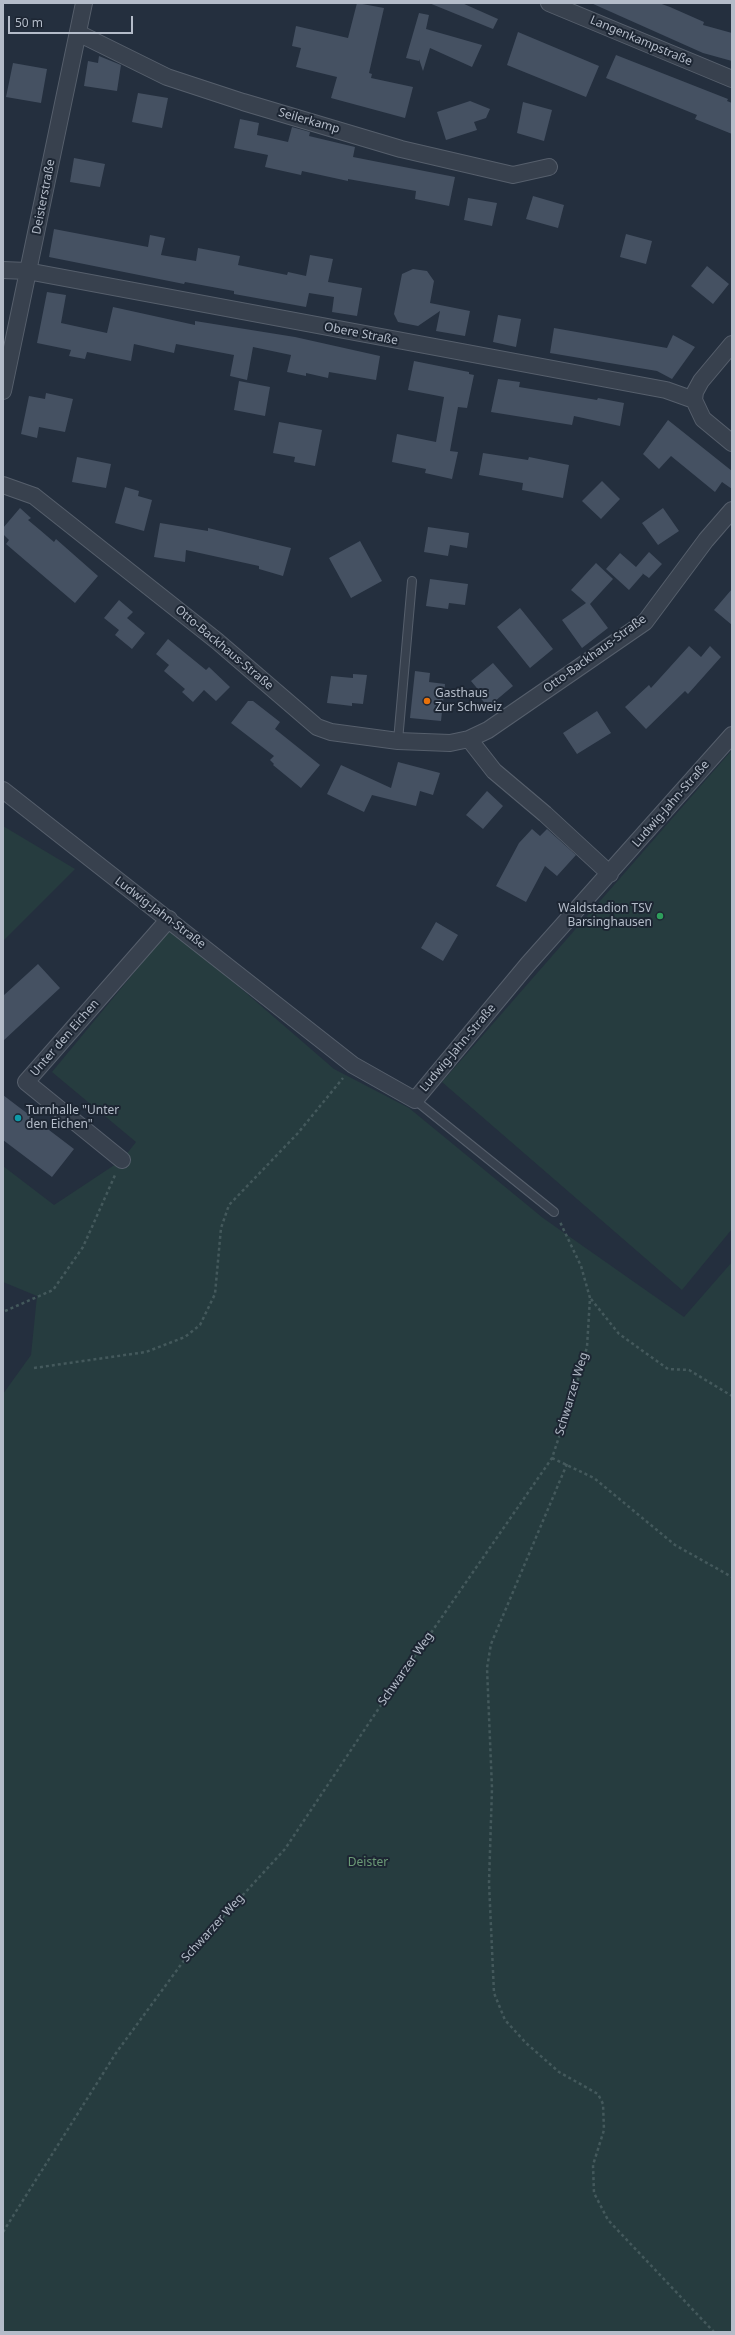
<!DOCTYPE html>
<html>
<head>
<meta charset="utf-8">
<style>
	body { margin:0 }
	#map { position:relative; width:735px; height:2335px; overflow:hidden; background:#242f3e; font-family:"Noto Sans",sans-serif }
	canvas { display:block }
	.frame { position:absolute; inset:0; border:4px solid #b4bcc9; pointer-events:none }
	.scale { position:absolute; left:8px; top:16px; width:125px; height:18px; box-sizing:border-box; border:2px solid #b4bcc9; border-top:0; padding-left:5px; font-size:12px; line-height:14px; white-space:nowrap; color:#b4bcc9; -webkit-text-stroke:3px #1d2633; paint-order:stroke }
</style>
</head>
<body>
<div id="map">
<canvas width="735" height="2335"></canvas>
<div class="frame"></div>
<div class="scale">50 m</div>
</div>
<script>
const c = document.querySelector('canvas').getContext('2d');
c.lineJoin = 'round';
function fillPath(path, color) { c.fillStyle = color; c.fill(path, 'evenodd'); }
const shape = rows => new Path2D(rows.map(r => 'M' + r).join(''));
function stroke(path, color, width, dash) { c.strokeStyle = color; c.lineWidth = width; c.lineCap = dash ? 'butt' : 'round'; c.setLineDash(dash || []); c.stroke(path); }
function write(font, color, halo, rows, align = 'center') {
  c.font = font + ' "Noto Sans",sans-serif'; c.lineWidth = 4; c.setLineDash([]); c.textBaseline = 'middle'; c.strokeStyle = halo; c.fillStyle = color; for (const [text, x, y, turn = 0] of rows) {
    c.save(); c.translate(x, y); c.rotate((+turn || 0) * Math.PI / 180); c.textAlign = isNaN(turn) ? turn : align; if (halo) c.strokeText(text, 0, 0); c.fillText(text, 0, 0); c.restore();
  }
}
fillPath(shape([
	[732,750,732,1229,682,1290,442,1082],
	[3,826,75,869,3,941],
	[171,928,334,1069,409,1108,543,1218,684,1317,732,1262,732,2332,3,2332,3,1394,31,1355,37,1296,3,1282,3,1166,54,1205,122,1160,136,1142,52,1072]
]), '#263c3f');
fillPath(shape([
	[357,3,384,8,369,73,372,74,371,78,413,87,405,118,331,98,337,77,296,67,301,48,292,46,296,26,348,38],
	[429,3,462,3,498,19,493,29],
	[591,3,659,3,670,7,704,22,703,25,732,33,732,61,703,53],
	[419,13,429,15,426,29,482,45,472,67,430,48,423,71,419,59,419,61,406,58],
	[518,32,599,66,586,97,507,65],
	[616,55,728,99,727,101,732,103,732,134,695,119,697,115,606,78],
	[99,56,121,65,117,91,84,86,88,61,98,63],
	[13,63,47,69,41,103,6,97],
	[138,93,168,98,162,128,132,122],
	[470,101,490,109,486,118,474,122,477,130,446,140,437,112],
	[523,102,552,110,544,141,517,133],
	[240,119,259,123,257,135,288,142,292,127,310,132,309,136,355,147,353,157,455,177,449,206,415,199,416,191,348,179,348,181,302,171,301,175,265,167,268,155,234,148],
	[74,158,105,164,100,187,70,182],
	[533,196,564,205,558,228,526,219],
	[468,198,497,203,492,226,464,220],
	[54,229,148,247,150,235,165,238,161,255,196,261,198,248,240,256,238,265,287,275,288,272,306,276,310,255,333,259,328,282,362,288,357,316,332,312,334,297,309,293,306,307,234,294,234,291,185,282,184,284,49,257],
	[626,234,652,241,646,264,620,257],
	[707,266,729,284,713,304,691,286],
	[413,269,427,271,434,281,430,303,470,311,465,336,436,331,440,311,418,326,398,322,394,314,402,274],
	[47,292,66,295,61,323,107,333,113,307,195,325,195,321,295,337,380,356,376,380,329,372,328,378,306,373,306,376,287,372,291,355,253,347,247,380,230,376,234,355,176,344,174,353,134,344,131,361,87,352,85,359,69,356,71,350,37,343],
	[498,315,521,319,516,347,493,342],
	[554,328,667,348,673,335,695,347,672,379,657,371,550,353],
	[414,361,469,372,469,374,474,375,467,408,458,407,450,451,458,452,452,479,425,473,426,469,392,462,397,434,436,442,444,397,408,390],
	[498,379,520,382,519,387,597,400,598,398,624,403,620,426,574,416,572,425,491,412],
	[239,381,270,387,265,416,234,410],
	[46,393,73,399,65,432,39,427,37,438,21,434,29,396,45,399],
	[668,420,732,471,732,489,722,482,715,492,671,456,659,469,643,454],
	[279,422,322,430,315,466,294,462,295,457,273,453],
	[483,453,528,460,529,457,569,465,563,498,522,490,523,483,479,475],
	[77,457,111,464,106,488,72,482],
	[602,481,620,499,601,519,582,501],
	[125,487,139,491,138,496,152,500,144,531,115,523],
	[20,508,31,518,28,520,40,530,54,542,56,539,98,576,75,603,6,544,9,540,3,534,3,528],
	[663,508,679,531,658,545,642,523],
	[160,523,208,531,208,528,291,548,283,576,259,569,259,566,186,550,185,562,154,557],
	[428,527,469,533,467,548,450,545,448,556,424,552],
	[360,541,382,581,351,598,329,558],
	[649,552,662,564,649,578,642,573,643,574,629,590,606,569,620,553,636,567],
	[596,563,613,579,590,604,608,628,582,648,562,620,586,603,571,590],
	[430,579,468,584,465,605,449,603,448,609,426,606],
	[732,589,732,625,714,610],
	[119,600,133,612,127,618,145,633,132,649,115,635,119,630,104,618],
	[520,608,553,649,530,668,497,627],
	[168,639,206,670,209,667,230,687,216,701,204,690,193,702,182,692,185,689,164,671,169,665,156,654],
	[689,646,701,657,710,646,721,657,688,694,685,691,646,729,625,707,649,685,651,688],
	[493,663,513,686,488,707,478,695,481,693,471,681],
	[415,671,430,673,429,682,445,684,441,721,410,718],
	[353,674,367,675,363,704,352,703,352,706,327,703,331,676,353,678],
	[248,701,253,701,280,722,275,729,320,765,301,788,273,765,274,764,270,760,274,756,231,723],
	[597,711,611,733,577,754,563,733],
	[398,762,440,773,433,795,420,791,416,806,372,795,364,812,327,794,341,765,391,788],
	[487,791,503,806,483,829,466,815],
	[532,829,540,836,547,829,576,855,557,876,545,866,526,902,496,886,519,843],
	[436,922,458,935,443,961,421,948],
	[38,964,60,988,3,1041,3,996],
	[3,1095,74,1149,52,1177,3,1140]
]), '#455162');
const lane = shape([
	[398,741,412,581],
	[415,1100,554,1212]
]);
const street = shape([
	[549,3,732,79],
	[78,33,167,77,243,102,401,149,513,175,549,167],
	[3,270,27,271,666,390,694,400],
	[732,344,701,381,695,392,694,400,703,419,732,443],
	[3,391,84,3],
	[3,485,34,496,217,641,317,727,331,732,398,741,450,743,469,739,488,730,645,622,706,540,732,510],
	[469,739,494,771,545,814,610,874],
	[3,790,353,1065,415,1100,528,964,732,735],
	[122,1160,26,1082,169,919]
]);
stroke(lane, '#565f6c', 10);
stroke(street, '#565f6c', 18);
stroke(shape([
	[591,1299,619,1334,668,1369,689,1370,732,1396],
	[5,1311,53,1290,83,1247,116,1173],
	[34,1368,146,1352,185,1337,200,1325,215,1294,221,1228,229,1205,298,1133,343,1078],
	[552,1458,594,1478,675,1545,732,1577],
	[567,1464,491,1644,487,1668,492,1788,489,1883,494,1993,505,2020,526,2043,559,2072,598,2094,603,2104,604,2130,593,2165,594,2193,608,2220,714,2332],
	[3,2232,116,2053,188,1955,285,1849,381,1705,552,1458,576,1386,587,1347,590,1298,581,1266,560,1222]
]), '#44595c', 2.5, [3, 3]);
stroke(lane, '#38414e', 8);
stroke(street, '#38414e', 16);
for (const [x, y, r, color] of [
	[427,701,4,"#e8710a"],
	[660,916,4,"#2e9e5b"],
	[18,1118,4,"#0f9aa8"]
]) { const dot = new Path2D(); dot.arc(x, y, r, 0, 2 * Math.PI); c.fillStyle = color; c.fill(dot); stroke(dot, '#1d2633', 1.5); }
write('12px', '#b4bcc9', '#1d2633', [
	["Langenkampstraße",641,41,23],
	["Seilerkamp",309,121,16],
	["Deisterstraße",44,197,-79],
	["Obere Straße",361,334,11],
	["Otto-Backhaus-Straße",224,648,40],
	["Otto-Backhaus-Straße",595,654,-36],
	["Ludwig-Jahn-Straße",671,804,-49],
	["Ludwig-Jahn-Straße",160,913,37],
	["Unter den Eichen",65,1038,-49],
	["Ludwig-Jahn-Straße",458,1048,-50],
	["Schwarzer Weg",572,1394,-73],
	["Schwarzer Weg",406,1669,-55],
	["Schwarzer Weg",213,1928,-48]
]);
write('12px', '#b4bcc9', '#1d2633', [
	["Gasthaus",435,694],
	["Zur Schweiz",435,708],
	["Waldstadion TSV",652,909,"right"],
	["Barsinghausen",652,923,"right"],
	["Turnhalle \"Unter",26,1111],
	["den Eichen\"",26,1125]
], 'left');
write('12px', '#6b9a76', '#1d2633', [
	["Deister",368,1863]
]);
</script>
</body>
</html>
